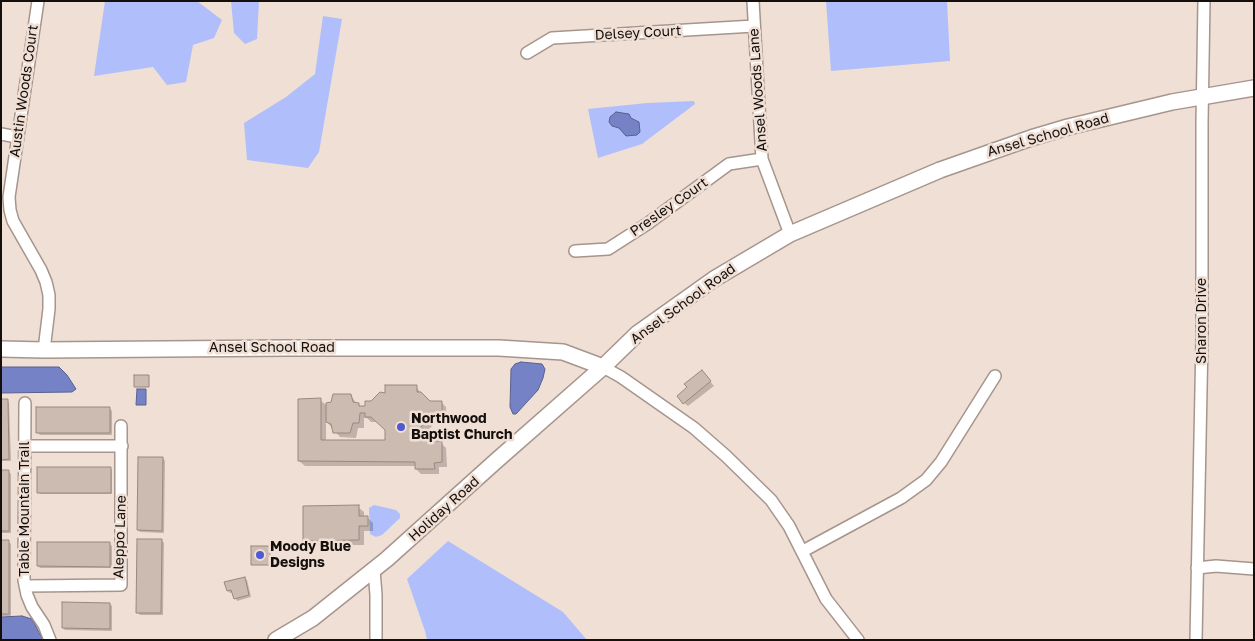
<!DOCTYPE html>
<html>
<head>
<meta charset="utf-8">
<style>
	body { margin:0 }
	#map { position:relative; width:1255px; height:641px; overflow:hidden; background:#f0dfd5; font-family:"Golos Text",sans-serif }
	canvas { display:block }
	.frame { position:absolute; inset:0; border:2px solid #150f0c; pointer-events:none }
</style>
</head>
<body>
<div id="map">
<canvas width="1255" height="641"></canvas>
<div class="frame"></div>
</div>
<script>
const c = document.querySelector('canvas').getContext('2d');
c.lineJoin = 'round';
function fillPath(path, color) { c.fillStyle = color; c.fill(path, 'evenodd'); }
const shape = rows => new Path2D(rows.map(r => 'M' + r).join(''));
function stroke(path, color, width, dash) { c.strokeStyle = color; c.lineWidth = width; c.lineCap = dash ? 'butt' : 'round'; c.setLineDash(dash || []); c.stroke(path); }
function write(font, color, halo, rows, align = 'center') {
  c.font = font + ' "Golos Text",sans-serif'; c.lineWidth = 5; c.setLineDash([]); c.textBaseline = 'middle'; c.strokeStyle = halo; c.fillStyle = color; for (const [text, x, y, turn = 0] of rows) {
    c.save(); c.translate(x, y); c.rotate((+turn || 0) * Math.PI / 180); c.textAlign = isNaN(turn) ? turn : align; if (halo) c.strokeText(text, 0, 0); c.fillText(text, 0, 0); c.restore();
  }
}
fillPath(shape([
	[105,1,197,1,222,20,214,38,193,45,186,82,167,85,153,67,94,76],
	[231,1,259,1,257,39,245,44,234,33],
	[826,1,947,1,950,61,831,71],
	[323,16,342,19,319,152,308,168,247,160,244,123,286,97,315,74],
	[694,101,695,104,642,144,598,158,588,109,647,103],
	[374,505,396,510,400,514,400,518,382,535,376,537,370,534,369,508],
	[448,541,563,612,587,640,427,640,425,631,407,579]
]), '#b0bffb');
const water = shape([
	[616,112,629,114,631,118,639,122,640,132,637,135,626,136,619,128,612,126,609,122,610,117,616,112],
	[521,362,542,364,545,369,543,378,538,390,516,414,513,414,510,407,511,369,515,364,521,362],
	[1,367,59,367,67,375,76,389,72,392,1,393,1,367],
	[137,389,146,389,146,405,136,405,137,389],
	[22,616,32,619,43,640,1,640,1,617,22,616]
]);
fillPath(water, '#7583c6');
stroke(water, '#58608e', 1);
fillPath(shape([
	[706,376,714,386,688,406,684,403],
	[416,387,430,403,441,402,446,407,447,422,436,422,421,437,435,437,446,448,447,467,439,467,439,474,421,474,416,469,416,466,305,466,299,461,320,400,326,405,351,396,357,404,362,407,366,407,386,394],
	[364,418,367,418,371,422,377,422,386,430,386,441,326,441,326,421,340,437,356,438,358,428,364,428],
	[1,400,7,400,9,403,11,461,1,461],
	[109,408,112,411,112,435,40,435,37,432],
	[163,458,165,461,164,533,140,532,138,530],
	[110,468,112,470,112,494,40,494,38,492],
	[1,472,9,472,11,474,11,533,1,533],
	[358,507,364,512,364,518,368,518,373,523,373,531,364,531,364,545,310,545,304,540],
	[162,541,164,543,163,615,140,615,137,612],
	[1,542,9,542,11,544,11,616,1,616],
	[109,543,112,546,112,568,40,568,38,566],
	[244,578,247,580,251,597,237,601,233,592,230,593,228,591],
	[110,604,112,606,112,631,65,630,63,628]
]), '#0003');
const building = shape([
	[702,370,711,381,683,404,677,396,687,387,684,384,702,370],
	[134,375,149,375,149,387,134,387,134,375],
	[385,385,417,385,417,392,421,392,430,401,442,401,442,417,430,418,417,431,418,436,435,436,435,441,442,441,442,462,434,463,435,469,415,469,415,462,298,461,298,399,321,398,321,440,385,440,385,430,371,417,365,417,365,413,360,413,359,423,353,423,350,433,333,433,331,424,326,422,326,403,331,402,333,394,351,394,353,402,359,403,359,406,365,406,365,401,371,401,380,392,385,393,385,385],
	[1,399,8,399,9,459,1,460,1,399],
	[36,407,110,407,110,433,36,433,36,407],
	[138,457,163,457,162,531,137,530,138,457],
	[37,467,111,467,111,493,37,493,37,467],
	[1,470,9,470,9,531,1,531,1,470],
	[359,505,359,516,368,516,368,526,359,526,359,540,303,541,303,506,359,505],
	[137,539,162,539,161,613,136,613,137,539],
	[1,540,9,540,9,614,1,614,1,540],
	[37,542,110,542,110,567,37,566,37,542],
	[251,546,270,546,270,565,251,565,251,546],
	[245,577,249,595,234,599,231,590,227,591,224,582,245,577],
	[62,602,110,603,110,629,62,628,62,602]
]);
fillPath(building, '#ccbbb1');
stroke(building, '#98887e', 1);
const minor = shape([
	[38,1,9,197,10,210,13,221,41,270,46,282,49,295,49,309,44,350],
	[753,1,762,159,790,234],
	[527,53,552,38,754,26],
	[1,134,17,137],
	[575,251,608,249,647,224,729,164,762,159],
	[603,367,621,377,694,428,726,456,771,500,789,526,826,599,858,640],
	[25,403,24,580,27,595,32,607,44,625,50,640],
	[25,446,122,446],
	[803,551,901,498,926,480,941,462,995,376],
	[1197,568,1216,566,1254,569],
	[374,570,376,595,376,640],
	[25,586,121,585,121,426],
	[1196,640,1202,339,1202,122,1204,1]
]);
const tertiary = shape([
	[1,349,44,350,287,348,499,348,563,352,603,367,638,333,714,279,790,234,940,170,1031,138,1068,127,1172,102,1254,88],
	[276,640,313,618,387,559,496,461,603,367]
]);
stroke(minor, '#a6958c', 14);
stroke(tertiary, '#a6958c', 18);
stroke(minor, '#fff', 11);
stroke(tertiary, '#fff', 15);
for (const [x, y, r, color] of [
	[401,427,5,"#4d5ad0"],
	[260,555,5,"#4d5ad0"]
]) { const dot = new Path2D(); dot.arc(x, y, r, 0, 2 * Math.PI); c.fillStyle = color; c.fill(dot); stroke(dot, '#f0dfd5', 2); }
write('14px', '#150f0c', '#f0dfd5', [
	["Delsey Court",638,33,-3],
	["Ansel Woods Lane",758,90,-94],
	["Austin Woods Court",24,91,-82],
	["Ansel School Road",1048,135,-16],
	["Presley Court",669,207,-35],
	["Ansel School Road",683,304,-36],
	["Sharon Drive",1202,321,-90],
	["Ansel School Road",272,348],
	["Table Mountain Trail",25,509,-90],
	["Holiday Road",444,509,-42],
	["Aleppo Lane",120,537,-88]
]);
write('bold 14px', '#150f0c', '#f0dfd5', [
	["Northwood",411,419],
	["Baptist Church",411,435],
	["Moody Blue",270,547],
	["Designs",270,563]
], 'left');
</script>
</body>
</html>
